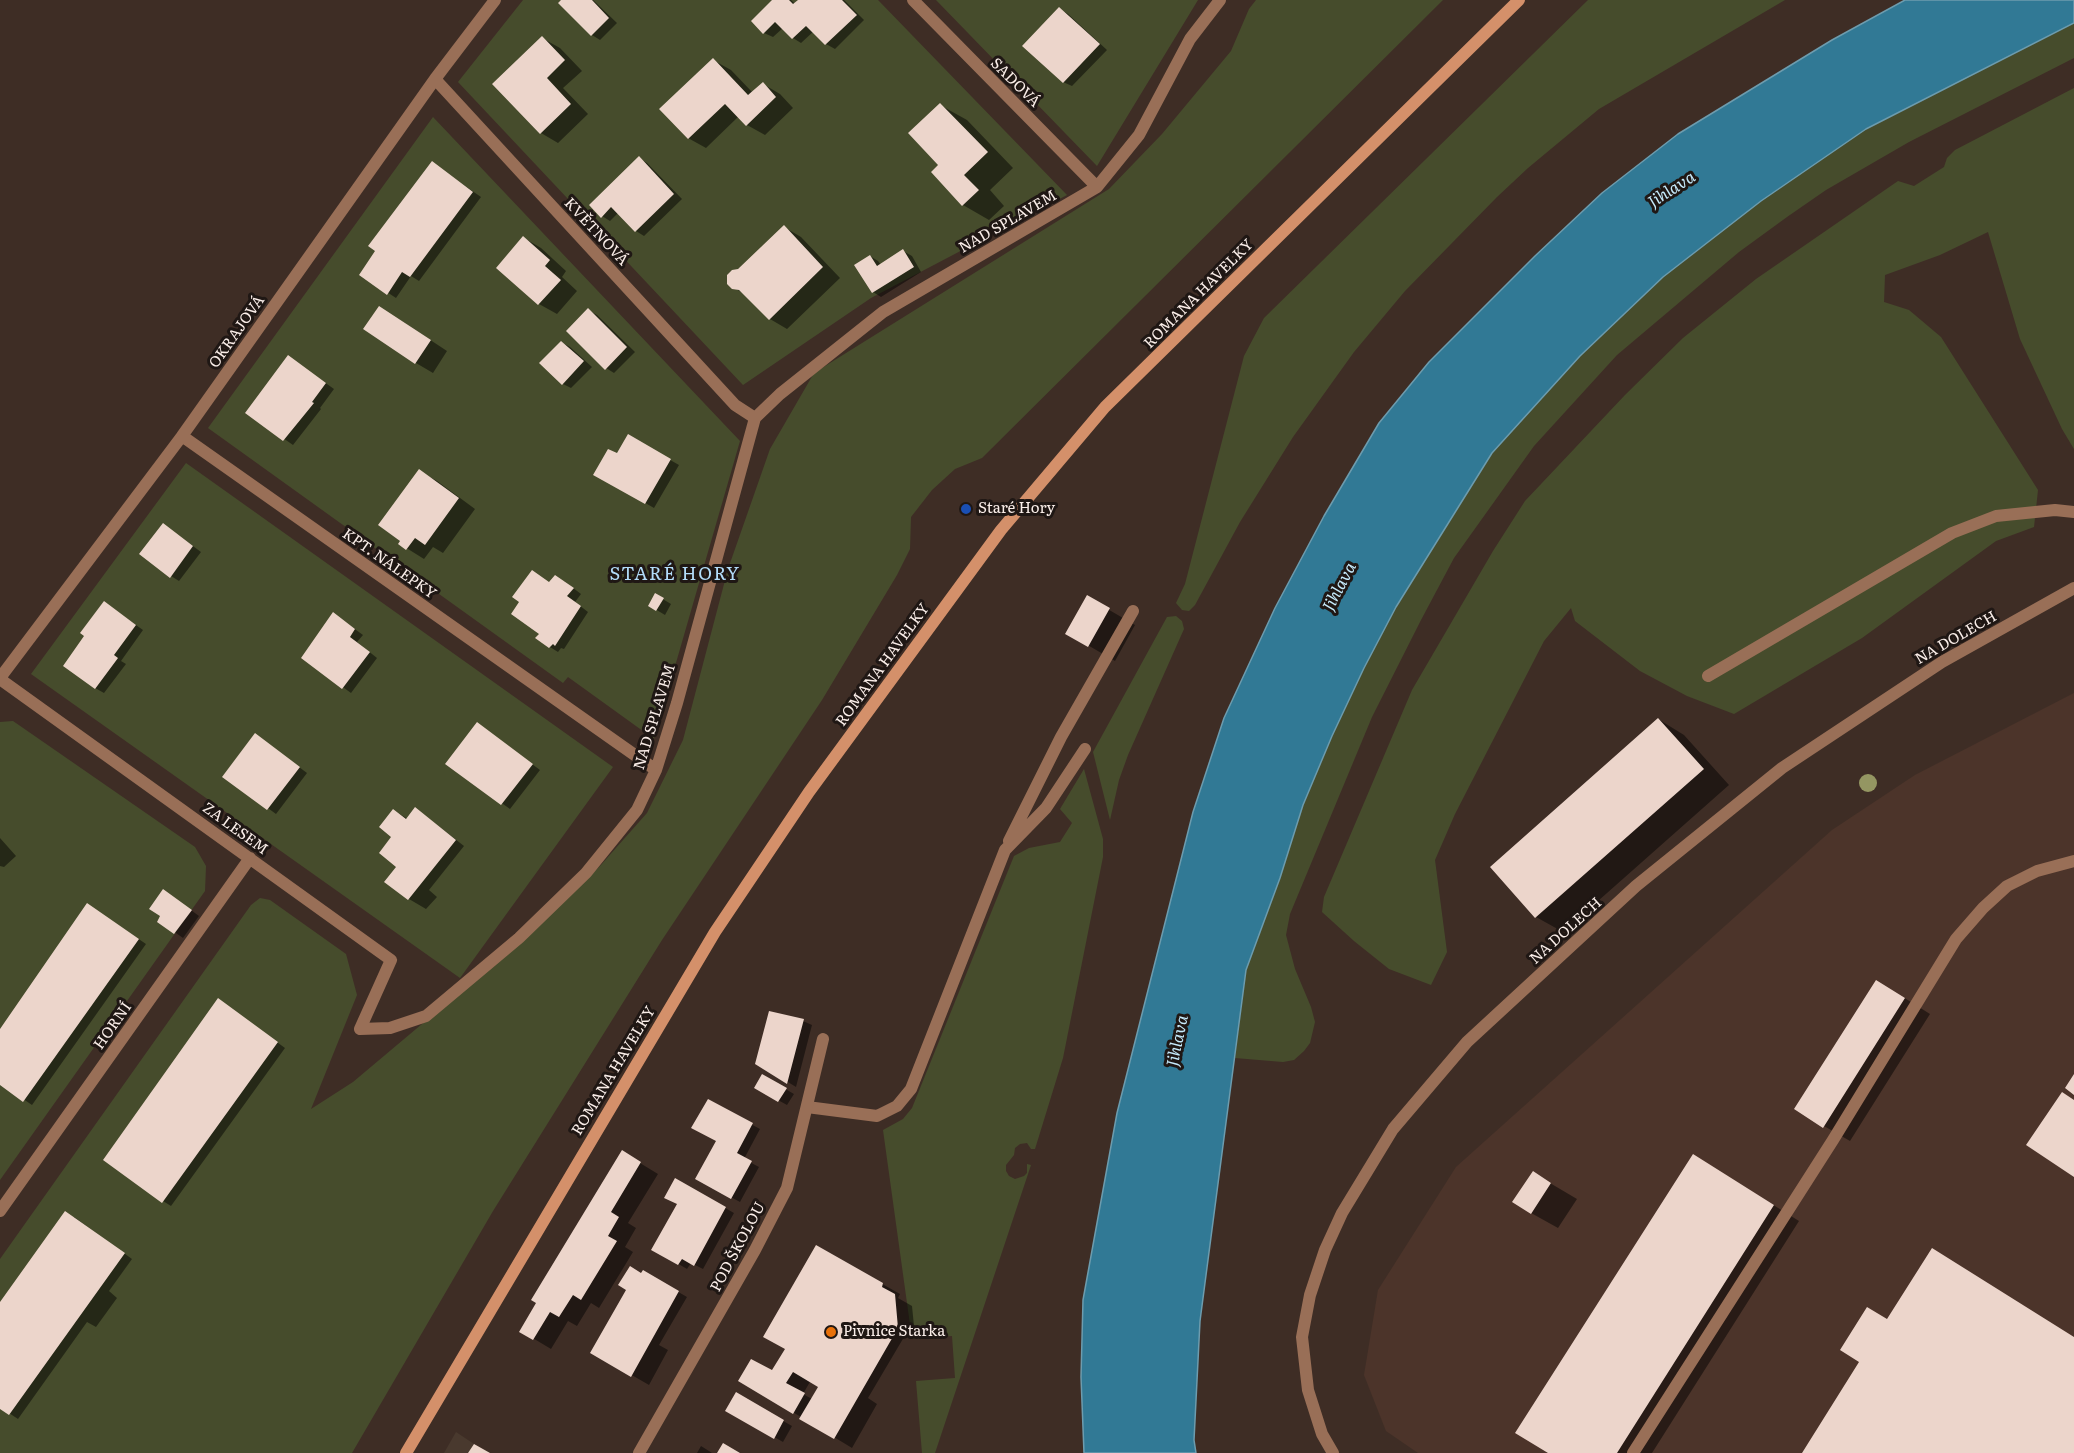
<!DOCTYPE html>
<html>
<head>
<meta charset="utf-8">
<style>
	body { margin:0 }
	canvas { display:block; background:#3e2d25 }
</style>
</head>
<body>
<canvas width="2074" height="1453"></canvas>
<script>
const c = document.querySelector('canvas').getContext('2d');
c.lineJoin = 'round';
function fillPath(path, color) { c.fillStyle = color; c.fill(path, 'evenodd'); }
const shape = rows => new Path2D(rows.map(r => 'M' + r).join(''));
function stroke(path, color, width, dash) { c.strokeStyle = color; c.lineWidth = width; c.lineCap = dash ? 'butt' : 'round'; c.setLineDash(dash || []); c.stroke(path); }
function write(font, color, halo, rows, align = 'center') {
  c.font = font + ' Literata,serif'; c.lineWidth = 6; c.setLineDash([]); c.textBaseline = 'middle'; c.strokeStyle = halo; c.fillStyle = color; for (const [text, x, y, turn = 0] of rows) {
    c.save(); c.translate(x, y); c.rotate((+turn || 0) * Math.PI / 180); c.textAlign = isNaN(turn) ? turn : align; if (halo) c.strokeText(text, 0, 0); c.fillText(text, 0, 0); c.restore();
  }
}
fillPath(shape([
	[2074,693,2074,1453,1418,1453,1386,1431,1364,1375,1378,1290,1456,1167,1832,830,1915,775]
]), '#4c342a');
fillPath(shape([
	[456,1432,474,1444,490,1453,444,1453]
]), '#49392e');
fillPath(shape([
	[523,0,878,0,1067,195,871,298,743,385,458,82],
	[936,0,1198,0,1097,166],
	[1256,0,1443,0,982,458,955,469,932,490,911,517,910,549,897,575,822,700,662,940,493,1211,352,1453,0,1453,0,1259,251,905,260,898,270,900,346,954,357,995,311,1109,353,1082,523,939,600,866,647,813,683,740,728,569,770,449,814,373,1109,189,1162,134,1231,51,1249,9],
	[1588,0,1785,0,1599,109,1528,168,1497,197,1405,291,1354,352,1293,437,1240,522,1195,605,1189,611,1182,610,1176,603,1185,584,1244,356,1264,318],
	[2074,23,2074,58,1909,142,1826,190,1787,217,1739,252,1617,355,1534,446,1454,558,1421,620,1372,717,1290,914,1286,935,1295,969,1311,1007,1315,1022,1310,1043,1304,1051,1294,1060,1283,1062,1235,1058,1246,970,1280,878,1303,805,1332,736,1364,668,1396,607,1492,453,1580,356,1663,277,1761,201,1866,129],
	[2074,88,2074,449,2062,429,2020,339,1988,232,1940,255,1885,275,1884,302,1909,310,1941,337,2038,490,2034,527,1996,541,1862,638,1734,714,1687,696,1640,671,1575,621,1571,608,1544,641,1455,814,1435,860,1447,952,1431,985,1389,969,1354,941,1322,912,1324,897,1412,690,1493,551,1525,501,1625,395,1683,338,1756,279,1898,181,1914,186,1944,167,1947,158,1955,150],
	[433,117,740,441,654,739,568,677,563,683,208,428],
	[186,463,613,767,460,978,31,674],
	[1176,616,1182,621,1184,629,1128,755,1119,780,1110,820,1093,752,1167,617],
	[13,721,195,847,206,866,205,891,0,1180,0,722],
	[1084,769,1103,839,1103,857,1063,1058,1035,1149,1031,1149,1027,1143,1020,1144,1015,1148,1014,1155,1006,1165,1006,1171,1009,1176,1015,1179,1024,1176,1027,1173,1027,1164,1031,1165,935,1453,922,1453,916,1381,955,1378,952,1336,912,1339,883,1130,903,1119,912,1108,1014,856,1029,848,1060,842,1072,823,1060,809]
]), '#464c2c');
const water = shape([
	[1905,0,2074,0,2074,23,1866,129,1761,201,1663,277,1580,356,1492,453,1396,607,1364,668,1332,736,1303,805,1280,878,1246,970,1200,1321,1194,1440,1196,1453,1084,1453,1081,1377,1083,1300,1117,1113,1193,812,1224,718,1275,608,1324,516,1379,423,1429,362,1535,256,1602,193,1678,134,1832,40,1905,0]
]);
fillPath(water, '#317995');
stroke(water, '#6d9cae', 1.5);
fillPath(shape([
	[563,0,593,0,617,23,600,40,592,35],
	[774,0,791,0,795,4,800,0,844,0,864,20,835,49,826,44,814,31,801,43,793,38,783,28,773,37,764,33,753,21],
	[1060,9,1068,14,1107,50,1072,86,1063,82],
	[542,38,560,48,582,71,563,88,588,114,558,143,541,133],
	[713,60,731,70,753,93,763,84,780,94,793,108,765,135,747,125,739,116,706,148,688,138],
	[940,105,967,120,1013,168,990,190,1004,206,989,220,963,205,941,165],
	[639,158,647,163,682,199,644,236,636,231,618,213,610,221,602,216],
	[432,163,481,197,419,281,411,276,396,298,361,275],
	[784,227,801,237,840,278,787,329,770,319,746,295,733,287,739,271],
	[524,238,541,248,566,271,562,277,577,291,557,314,539,304,498,267],
	[903,251,912,256,921,272,881,297,873,292,870,256,878,261,881,265],
	[588,310,597,315,635,352,614,373,606,368],
	[397,318,447,351,433,373,416,363],
	[561,342,570,347,592,367,571,388,563,384],
	[296,362,334,389,320,408,321,409,293,445,247,413],
	[628,436,679,465,654,508,595,474,618,456],
	[419,471,437,481,475,509,443,553,433,547,424,559,400,544],
	[171,530,201,552,179,581,171,576],
	[564,581,581,594,575,602,588,612,564,649,561,648,558,652,550,647,541,633],
	[656,595,671,604,665,615,650,606],
	[1087,597,1135,625,1115,661,1067,633],
	[112,608,143,630,121,661,126,664,104,693,95,688],
	[341,619,363,635,357,642,377,658,351,693,303,658],
	[1658,719,1684,735,1729,785,1563,932,1536,917,1492,867],
	[485,729,540,770,510,809,447,764],
	[263,740,307,773,276,814,224,776],
	[393,810,408,819,423,814,464,846,429,890,437,897,426,909,409,899,398,866,394,837],
	[0,838,16,856,4,867,0,866],
	[172,896,199,916,183,938,159,921],
	[96,910,146,944,32,1105,0,1083,0,1032],
	[1903,997,1930,1014,1850,1141,1824,1126],
	[226,1005,285,1048,171,1206,163,1201],
	[803,1021,812,1025,796,1087,757,1063],
	[763,1076,794,1094,787,1105,756,1088],
	[708,1101,760,1129,744,1159,759,1167,740,1202,697,1179,718,1141],
	[622,1152,658,1174,628,1223,636,1228,625,1247,633,1252,599,1308,591,1303,577,1326,568,1321,551,1349,521,1331],
	[1719,1171,1799,1221,1652,1453,1551,1453],
	[1533,1173,1577,1199,1558,1228,1531,1213],
	[676,1180,734,1213,703,1269,691,1263,687,1269,653,1249,679,1204],
	[74,1217,132,1259,109,1291,117,1298,96,1327,87,1322,18,1419,0,1407,0,1304],
	[817,1247,900,1294,898,1298,912,1306,915,1336,907,1332,868,1398,877,1404,852,1448,740,1380,772,1372,787,1349],
	[811,1380,820,1386,812,1399,803,1394],
	[644,1272,687,1297,659,1345,668,1350,649,1385,592,1352,628,1289],
	[736,1394,792,1426,783,1442,727,1410],
	[701,1446,709,1451,712,1453,697,1453]
]), '#0007');
fillPath(shape([
	[561,0,592,0,609,18,591,36,558,3],
	[772,0,789,0,793,4,798,0,842,0,857,15,825,45,806,26,792,39,775,22,763,34,751,21],
	[1059,7,1100,44,1063,83,1022,46],
	[542,36,565,60,547,78,571,104,540,134,492,84],
	[713,58,748,95,763,82,776,97,746,126,725,104,688,139,659,109],
	[940,103,988,152,964,175,979,190,962,206,931,172,938,165,908,133],
	[639,156,674,194,635,232,611,207,601,218,589,205],
	[432,161,473,192,410,277,402,272,387,295,359,275,375,251,368,246],
	[784,225,823,267,769,320,739,290,732,289,727,284,727,275,732,270,738,269],
	[523,236,550,260,545,266,561,280,538,305,496,268],
	[903,249,914,267,872,293,854,265,870,255,877,266],
	[379,306,431,340,415,364,363,329],
	[588,308,627,347,605,370,566,331],
	[561,341,584,361,562,385,539,363],
	[288,355,326,383,312,402,314,403,283,441,245,413],
	[628,434,671,459,645,504,593,475,608,449,617,453],
	[419,469,459,498,425,545,415,538,406,550,398,544,400,541,378,525],
	[163,523,193,546,170,578,139,554],
	[532,570,549,582,555,575,574,588,567,596,581,606,555,646,553,644,549,648,535,638,539,634,511,614,519,602,512,597],
	[655,593,664,598,656,611,648,606],
	[1087,595,1110,608,1088,647,1065,634],
	[104,601,136,625,114,655,118,658,95,689,63,666,84,636,80,633],
	[333,612,355,629,350,637,370,652,342,689,301,658],
	[1658,718,1704,769,1535,918,1490,867],
	[477,722,533,764,501,805,445,764],
	[255,733,300,767,267,810,222,777],
	[415,807,456,840,408,900,384,882,396,867,379,853,391,837,379,827,393,809,406,819],
	[163,889,192,910,174,934,157,922,160,916,149,909],
	[87,903,139,939,23,1102,0,1085,0,1029],
	[1876,980,1905,998,1823,1128,1794,1109],
	[218,998,278,1042,162,1203,103,1160],
	[769,1011,804,1019,787,1084,755,1064],
	[762,1074,787,1088,778,1102,754,1088],
	[2074,1074,2074,1095,2065,1088],
	[2062,1092,2074,1100,2074,1177,2026,1145],
	[708,1099,753,1123,737,1153,752,1161,731,1199,695,1179,716,1141,691,1128],
	[622,1150,641,1162,611,1212,619,1217,608,1236,617,1241,581,1300,573,1295,559,1317,550,1312,533,1340,519,1332,536,1303,531,1300],
	[1693,1154,1774,1205,1617,1453,1548,1453,1515,1433],
	[1533,1171,1551,1183,1531,1214,1512,1202],
	[675,1178,726,1207,694,1266,682,1259,678,1265,651,1250,677,1204,664,1198],
	[65,1211,125,1253,9,1415,0,1409,0,1302],
	[816,1245,883,1283,882,1287,895,1294,898,1328,834,1439,799,1419,818,1387,793,1372,786,1383,805,1393,793,1414,738,1381,751,1359,772,1370,785,1349,763,1337],
	[1932,1248,2074,1337,2074,1453,1802,1453,1859,1362,1840,1350,1867,1307,1887,1319],
	[630,1266,641,1273,643,1270,679,1291,631,1377,590,1353,626,1290,618,1285],
	[736,1392,784,1420,774,1439,725,1411],
	[723,1443,740,1453,717,1453],
	[474,1444,490,1453,468,1453]
]), '#ecd5cb');
stroke(shape([
	[1708,676,1952,533,1996,516,2055,510,2074,512],
	[1009,841,1061,737,1133,611],
	[807,1107,877,1116,897,1106,911,1089,1005,850,1046,808,1085,749],
	[1633,1453,1833,1140,1956,939,1983,908,2007,886,2037,871,2074,861]
]), '#996f57', 12);
stroke(shape([
	[913,0,1097,187],
	[435,79,735,405,755,418,780,394,883,312,1097,187,1139,135,1190,39,1220,0],
	[182,436,656,770],
	[0,678,182,436,435,79,495,0],
	[0,679,391,960,360,1029,390,1028,426,1016,519,938,586,873,637,810,656,770,677,703,755,418],
	[0,1211,250,858],
	[639,1453,755,1250,787,1188,823,1039],
	[1333,1453,1322,1434,1308,1390,1302,1337,1310,1295,1325,1250,1342,1213,1393,1129,1467,1042,1636,886,1782,768,1942,662,2074,588]
]), '#996f57', 12);
stroke(shape([
	[406,1453,715,932,809,792,1001,530,1105,407,1519,0]
]), '#d4906a', 12);
c.fillStyle = '#949662';
for (const [x, y] of [
	[1868,783]
]) { c.beginPath(); c.arc(x, y, 9, 0, 2 * Math.PI); c.fill(); }
for (const [x, y, r, color] of [
	[966,509,6,"#1a4fb4"],
	[831,1332,6,"#e8710a"]
]) { const dot = new Path2D(); dot.arc(x, y, r, 0, 2 * Math.PI); c.fillStyle = color; c.fill(dot); stroke(dot, '#1f1714', 2); }
write('15px', '#faeee9', '#1f1714', [
	["SADOVÁ",1015,83,45],
	["NAD SPLAVEM",1008,222,-30],
	["KVĚTNOVÁ",596,232,47],
	["ROMANA HAVELKY",1199,294,-45],
	["OKRAJOVÁ",237,332,-55],
	["KPT. NÁLEPKY",389,564,35],
	["NA DOLECH",1956,638,-30],
	["ROMANA HAVELKY",883,665,-54],
	["NAD SPLAVEM",655,717,-73],
	["ZA LESEM",235,829,36],
	["NA DOLECH",1566,931,-42],
	["HORNÍ",113,1026,-55],
	["ROMANA HAVELKY",614,1071,-59],
	["POD ŠKOLOU",738,1247,-62]
]);
write('15px', '#faeee9', '#1f1714', [
	["Staré Hory",978,509],
	["Pivnice Starka",843,1332]
], 'left');
write('italic 16px', '#c6ebfc', '#1f1714', [
	["Jihlava",1672,190,-33],
	["Jihlava",1340,587,-62],
	["Jihlava",1178,1041,-78]
]);
c.letterSpacing = '1.5px';
write('18px', '#b3ddfa', '#1f1714', [
	["STARÉ HORY",675,575]
]);
c.letterSpacing = '0px';
</script>
</body>
</html>
